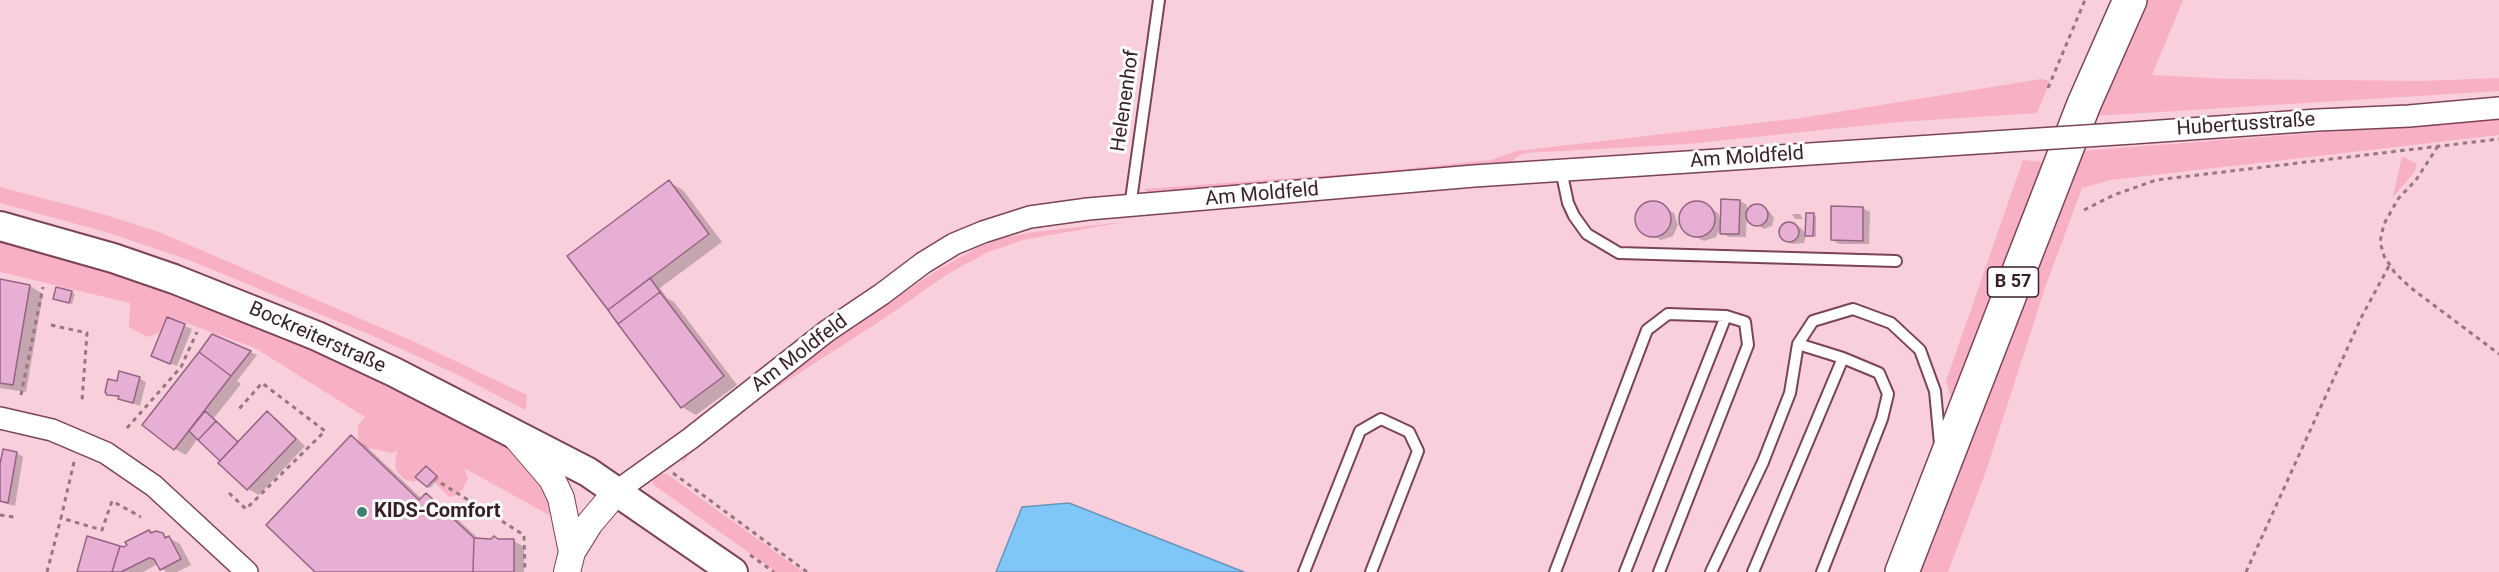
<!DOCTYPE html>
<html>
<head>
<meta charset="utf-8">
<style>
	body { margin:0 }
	canvas { display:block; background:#f8cfda }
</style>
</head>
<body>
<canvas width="2499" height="572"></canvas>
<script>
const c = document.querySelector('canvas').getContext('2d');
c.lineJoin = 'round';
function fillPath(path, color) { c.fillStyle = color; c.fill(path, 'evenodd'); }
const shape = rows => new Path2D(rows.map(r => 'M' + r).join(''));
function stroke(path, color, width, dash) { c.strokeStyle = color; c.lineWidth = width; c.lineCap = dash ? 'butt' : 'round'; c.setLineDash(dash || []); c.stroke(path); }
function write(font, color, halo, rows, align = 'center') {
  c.font = font + ' Roboto,sans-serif'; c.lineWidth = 6; c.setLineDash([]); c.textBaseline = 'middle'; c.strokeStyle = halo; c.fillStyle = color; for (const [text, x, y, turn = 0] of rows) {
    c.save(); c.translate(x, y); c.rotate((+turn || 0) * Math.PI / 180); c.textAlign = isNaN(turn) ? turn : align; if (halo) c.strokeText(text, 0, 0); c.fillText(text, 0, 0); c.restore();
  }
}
fillPath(shape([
	[2146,0,2183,0,2152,75,2230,79,2421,81,2499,78,2499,91,2095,116],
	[2041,79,2050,81,2037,113,1899,122,1687,144,1525,153,1516,157,1510,166,1149,195,1144,189,1375,172,1491,160,1517,151,1801,118],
	[2499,119,2499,135,2111,180,2082,188,2045,288,1985,474,1948,572,1916,572,2080,151],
	[2402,156,2417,164,2415,171,2393,197],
	[2023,160,2050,163,1955,410,1946,381],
	[0,187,99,213,159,232,417,343,527,395,526,410,456,374,373,336,189,260,109,233,0,203],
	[1123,222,1023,240,986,253,946,275,882,320,712,429,682,463,685,452,754,390,941,268,979,247,1003,238,1034,232],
	[0,234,130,274,365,369,503,442,542,479,554,496,549,515,464,468,468,478,463,489,457,495,449,497,430,477,413,482,404,479,397,472,395,466,397,451,391,453,365,447,358,443,358,426,365,417,255,348,175,319,159,333,147,337,129,327,130,303,0,272],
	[659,474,667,474,803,572,776,572,654,485,652,481]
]), '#f8b0c5');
const water = shape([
	[1069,503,1244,572,996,572,1022,507,1069,503]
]);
fillPath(water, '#7fc6f9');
stroke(water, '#6a94ba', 1.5);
fillPath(shape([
	[669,182,683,190,722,242,660,288,667,298,674,302,737,385,696,415,682,407,569,256],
	[1740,201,1747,205,1746,237,1729,237,1722,233,1722,225,1716,237,1704,241,1684,231,1680,218,1686,207,1698,203,1710,208,1718,213,1722,224],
	[1654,203,1674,213,1678,225,1673,236,1661,240,1641,231,1637,219,1642,207],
	[1757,205,1769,211,1774,218,1772,226,1764,229,1749,220,1747,214,1753,206],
	[1863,208,1870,212,1869,244,1839,244,1832,240],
	[1792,214,1800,214,1803,219,1795,219],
	[1813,214,1816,216,1816,237,1807,235],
	[1785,223,1793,224,1801,228,1806,235,1804,243,1792,244,1785,240,1780,233],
	[0,281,30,286,43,294,26,392,0,388],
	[72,292,75,294,72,304,55,299],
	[168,319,192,329,177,366,160,360],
	[213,336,257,355,237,381,241,384,214,418,239,442,267,413,277,419,305,446,259,495,248,489,198,438,186,455,175,449],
	[139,378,146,382,140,406,112,395,118,383],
	[351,437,365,445,422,499,426,495,440,503,480,540,514,541,524,547,524,572,318,572],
	[16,453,23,457,15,506,0,502,0,473],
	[429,469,439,478,430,488,427,486],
	[149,531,162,534,180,544,191,565,177,572,166,572,158,564,143,572,78,572,124,549]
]), '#0003');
const building = shape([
	[669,180,709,234,608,310,567,256,669,180],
	[1721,199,1740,200,1739,234,1720,234,1721,199],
	'1679 219a18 18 0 1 1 36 0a18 18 0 1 1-36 0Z',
	'1635 219a18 18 0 1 1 36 0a18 18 0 1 1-36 0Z',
	'1746 215a11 11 0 1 1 22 0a11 11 0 1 1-22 0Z',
	[1831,206,1863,207,1863,241,1831,240,1831,206],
	[1806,213,1814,213,1813,236,1805,236,1806,213],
	'1779 232a10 10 0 1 1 20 0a10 10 0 1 1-20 0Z',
	[650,278,660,292,618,324,608,310,650,278],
	[0,279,30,285,13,385,0,383,0,279],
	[56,287,72,291,69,303,53,299,56,287],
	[660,292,724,376,681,408,618,324,660,292],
	[167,317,185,324,170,364,151,356,167,317],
	[212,334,251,351,231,376,199,352,212,334],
	[199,352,231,376,174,450,142,425,199,352],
	[119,371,140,377,133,403,118,399,119,396,107,395,105,392,108,379,117,381,119,371],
	[205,411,216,421,198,440,189,431,205,411],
	[267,411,296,439,247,490,218,463,267,411],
	[216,421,238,442,220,461,198,440,216,421],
	[351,435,419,500,426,493,474,538,473,572,315,572,266,525,351,435],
	[3,449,17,452,8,503,0,501,0,464,3,449],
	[426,466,437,476,427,487,415,477,426,466],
	[149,530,151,533,156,531,163,533,165,538,169,536,181,559,160,570,154,559,149,558,121,572,112,572,120,546,124,547,127,545,125,542,149,530],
	[87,536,120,546,112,572,77,572,87,536],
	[494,536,498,539,514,539,514,572,473,572,474,538,491,539,494,536]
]);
fillPath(building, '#e7afd3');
stroke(building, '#976385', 1.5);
const service = shape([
	[1561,170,1568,203,1574,216,1587,234,1619,253,1896,261],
	[1130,207,1159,0],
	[1798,344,1843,358,1879,373,1888,394,1882,419,1822,572],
	[1304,572,1360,431,1381,419,1409,432,1418,451,1371,572],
	[1555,572,1647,330,1668,314,1726,316,1745,322,1748,345,1659,572],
	[1625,572,1726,316],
	[1711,572,1763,462,1790,393,1798,344,1813,321,1853,309,1891,323,1920,350,1935,391,1940,444],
	[1753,572,1843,358]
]);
const minor = shape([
	[2132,133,2318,120,2409,116,2499,108],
	[0,418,52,430,106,453,154,486,247,572],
	[617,491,691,438,827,331,882,294,923,263,954,244,983,232,1030,217,1088,209,1474,176,1993,142]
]);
const tertiary = shape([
	[516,437,552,479,561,498,572,552],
	[567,572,572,552,590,523,617,491]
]);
const secondary = shape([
	[0,226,113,258,174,279,317,336,394,372,588,472,733,572]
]);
const primary = shape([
	[1902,572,2084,104,2130,0]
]);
stroke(service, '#7c4355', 14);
stroke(minor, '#7c4355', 24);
stroke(tertiary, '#7c4355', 28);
stroke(secondary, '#7c4355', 32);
stroke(primary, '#7c4355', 36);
stroke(shape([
	[2048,88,2085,0],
	[2438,146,2416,180,2398,199,2384,224,2380,242,2384,256,2395,273,2411,288,2499,354],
	[2084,210,2114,195,2156,180,2499,139],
	[51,325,87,333,82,401],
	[21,395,43,287],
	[127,428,181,367,197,332],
	[74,462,61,518,102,530,112,501,141,517],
	[673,473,807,572],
	[441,483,524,535,525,572],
	[229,493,246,509,325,431,262,383,239,409],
	[0,515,14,517],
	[750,555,774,572],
	[47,572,61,518],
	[2246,572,2362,316,2389,266]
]), '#97767f', 3, [4.5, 4.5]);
stroke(service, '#fff', 10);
stroke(minor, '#fff', 21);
stroke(tertiary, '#fff', 26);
stroke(secondary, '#fff', 28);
stroke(primary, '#fff', 33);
const minorBridge = shape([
	[1993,142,2132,133]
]);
stroke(minorBridge, '#7c4355', 24, []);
stroke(minorBridge, '#fff', 21);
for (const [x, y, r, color] of [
	[362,512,6,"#3e8276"]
]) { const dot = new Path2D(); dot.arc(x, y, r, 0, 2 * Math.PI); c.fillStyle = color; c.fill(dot); stroke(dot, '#fdfdfd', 2); }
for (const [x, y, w] of [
	[2013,282,51]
]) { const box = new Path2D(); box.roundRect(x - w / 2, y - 15, w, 30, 4.5); c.fillStyle = '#fdfdfd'; c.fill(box); stroke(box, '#381f27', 1.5); }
write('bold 18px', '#381f27', null, [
	["B 57",2013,282]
]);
write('20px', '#381f27', '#fdfdfd', [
	["Helenenhof",1126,101,-82],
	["Hubertusstraße",2246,125,-4],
	["Am Moldfeld",1747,158,-4],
	["Am Moldfeld",1262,195,-5],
	["Bockreiterstraße",317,338,24],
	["Am Moldfeld",800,354,-37]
]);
write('bold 20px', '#381f27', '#fdfdfd', [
	["KIDS-Comfort",374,512]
], 'left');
</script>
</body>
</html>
